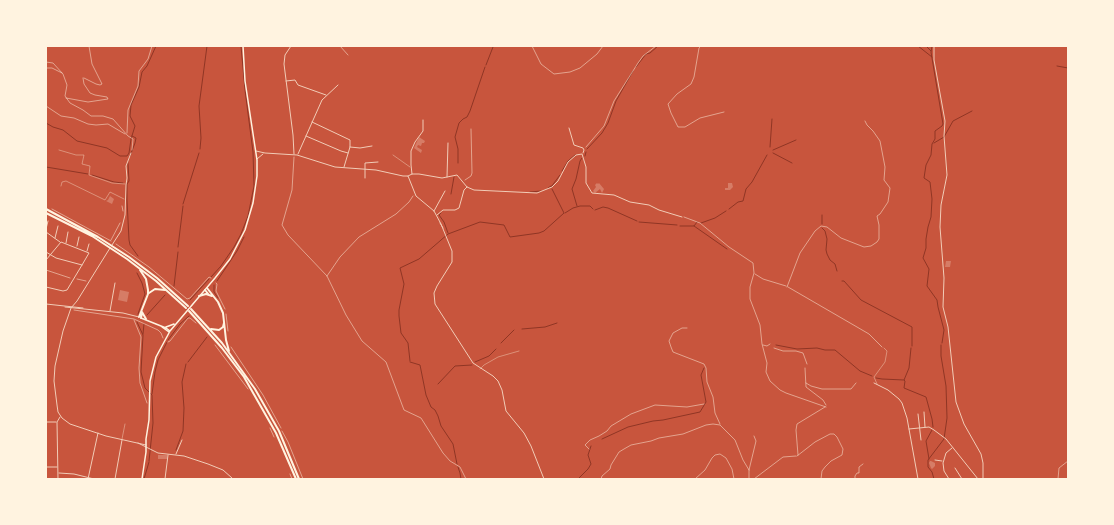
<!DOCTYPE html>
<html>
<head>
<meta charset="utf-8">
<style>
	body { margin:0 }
	#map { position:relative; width:1114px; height:525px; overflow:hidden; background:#c8553d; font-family:"Source Serif 4",serif }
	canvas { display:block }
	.frame { position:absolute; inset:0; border:47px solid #fff3e0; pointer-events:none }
</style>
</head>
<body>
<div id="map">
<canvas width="1114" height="525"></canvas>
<div class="frame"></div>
</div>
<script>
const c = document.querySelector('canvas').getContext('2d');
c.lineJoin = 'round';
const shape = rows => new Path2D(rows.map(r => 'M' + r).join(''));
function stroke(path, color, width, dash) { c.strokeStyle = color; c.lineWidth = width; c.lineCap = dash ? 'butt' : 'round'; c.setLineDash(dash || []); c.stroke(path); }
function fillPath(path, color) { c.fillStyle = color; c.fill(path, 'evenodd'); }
stroke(shape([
	[918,46,932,57],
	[926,46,931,51],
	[932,46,931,52,943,124,942,126,935,131,935,139,932,144,931,155,926,165,924,178,930,182,932,199,931,217,928,227,926,239,926,248,923,258,929,269,927,286,937,300,938,307,944,330,942,343],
	[486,65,493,47],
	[1057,66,1068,68],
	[636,67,646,54,650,53,658,46],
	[46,123,53,127,63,130,77,141,107,148,120,156,127,156,129,153,131,139,135,126,130,116,131,105,139,87,142,72,147,66,156,46],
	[934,143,944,137,953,121,972,111],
	[770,147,772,119],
	[200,149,201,138,199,106,207,46],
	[587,149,602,133,608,123,616,101,633,71],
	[773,150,796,140],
	[773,153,792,163],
	[130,156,135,143,136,138,132,136],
	[585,156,586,152],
	[128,163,129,181,127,184,127,200,129,240,130,245,138,256],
	[458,163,458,149,455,137,459,123,463,119,467,117,470,111,485,67],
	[46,167,88,174],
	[562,171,568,161,575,155],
	[92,175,114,182,123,183],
	[551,187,560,175],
	[548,188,551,186],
	[530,192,541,191],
	[451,194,454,177],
	[183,204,199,153],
	[577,206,572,189,576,179,580,161,582,158],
	[729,209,738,202,743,201,746,189,752,182,767,155],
	[595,210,603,207,608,208,637,221],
	[441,213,439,215,444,222,448,233],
	[565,213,573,208,580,206,590,206,593,209],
	[822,215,822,224],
	[639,222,677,225],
	[701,223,715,218,726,211],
	[680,226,694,226,697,222],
	[694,226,727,249],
	[822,228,825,231,827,239,826,250,827,254,830,260,835,264,837,271],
	[178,247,183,206],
	[137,273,142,283,145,294,138,314],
	[211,277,221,266,234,247,241,234,248,216,254,186,253,152,245,90,241,46],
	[217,281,237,251,244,237],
	[842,281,844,281,861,300,912,327,912,346],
	[214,285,214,292,218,298],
	[174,286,178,252],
	[190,300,209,279],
	[147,315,165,295],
	[137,322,143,335,141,372,145,388,152,395,153,423,149,461],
	[522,329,545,327,557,323],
	[143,334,144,324],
	[168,340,180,324,189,316],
	[501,343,514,330],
	[776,345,797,349,817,348,825,350,835,350,860,371,872,376],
	[911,348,909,368,904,380,905,381,904,388,926,397,932,419,933,427],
	[410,361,408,343,401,333,399,316,399,310,404,284,400,268,419,259,448,234,480,222,504,225,510,237,539,233,544,231,564,213,552,189],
	[188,362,207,337],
	[410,362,420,365,426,395,431,407,435,410,438,416,441,426,453,444,457,464],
	[475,362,489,356,496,349],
	[876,378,882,379,904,380],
	[438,384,455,366,472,365],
	[152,394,155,372,158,360,167,342],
	[602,439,628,427,653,421,663,420,700,412,706,402,701,375,704,368],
	[176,450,183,431,184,408,182,382,186,364],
	[929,459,926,441,932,430],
	[458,467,460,473,461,479],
	[144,479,149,462],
	[578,479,588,469,591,464,588,455,591,446],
	[934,479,932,472,928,467,928,460,944,439,947,418,946,386,941,356,941,345]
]), '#8f3625', 1);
fillPath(shape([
	[419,137,425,141,424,143,422,143,421,146,418,145,417,147,422,150,421,153,414,148],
	[597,183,598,184,599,183,604,189,602,193,600,189,595,193,593,191,596,187,595,185],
	[728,183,732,183,733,187,730,190,725,190,725,188,728,188],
	[110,196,114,199,112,204,106,201,108,200],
	[946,261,951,261,950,267,945,267],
	[120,290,129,292,127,302,118,300],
	[158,455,167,455,167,459,158,459],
	[930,461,931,461,935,463,935,466,932,469,931,468,929,463]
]), '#d67c66');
stroke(shape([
	[340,46,348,55],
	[532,46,541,64,554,74,570,72,580,68,597,54,603,46],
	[701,46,699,48,694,77,691,84,677,94,668,104,671,113,678,127,685,127,700,118,724,112],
	[46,62,53,63,63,74,67,85,65,96,70,103,83,110,91,116,103,116,113,119,128,136,133,139,132,150],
	[46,68,52,68,62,73],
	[84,78,96,84,100,85,102,84,92,64,89,46],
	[66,98,88,102,108,99,107,97,95,95,90,93,84,84,83,78],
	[46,106,61,116,74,118,88,124,96,125,108,124,125,134],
	[127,133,128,110,138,86,139,71,148,59,152,46],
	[586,147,604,126,614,101,638,63,643,56,656,46],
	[294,157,292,190,282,225,288,235,327,276,346,315,362,341,386,362,404,410,421,418,443,453,450,461,460,467,466,479],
	[465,180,471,176,472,173,471,129],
	[122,206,123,211],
	[52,209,111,241],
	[684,217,700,223,729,247,753,263,754,273,750,287,750,299,760,325,762,344,767,363,766,372,770,381,780,390,786,393,826,407],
	[111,240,120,223],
	[116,244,149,267,187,299,190,298,209,277,211,278],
	[46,270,70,278],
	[755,274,763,279,786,286],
	[327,276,340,257,359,237,396,214,409,202,413,196],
	[77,279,86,281],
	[216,283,217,284,216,291,225,309],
	[787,287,800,253,815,231,821,226,827,227,841,238,864,247,871,246,877,242,879,239,879,225,877,216,880,214,888,202,890,188,884,180,885,167,880,141,873,131,867,125,865,121],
	[788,287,857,327,869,334,882,347],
	[74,310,134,319,158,330,161,333,163,338],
	[226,314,228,331],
	[134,320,141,337,139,368,140,383,147,403],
	[687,328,682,328,673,333,669,341,671,347,673,352,704,364,706,368,707,382,713,397,715,413,720,424],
	[168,342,170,341,188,318,190,318,196,323],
	[215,345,248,389],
	[763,345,767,346,770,344],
	[231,347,263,395,281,428],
	[774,348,783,351,796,351,803,353,807,364],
	[805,368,806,387,823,400,826,405],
	[806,383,811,386,822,389,851,389,856,383],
	[270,428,274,437],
	[282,431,288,442,303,479],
	[589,449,585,445,590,440,599,436,607,431,611,426,631,414,655,405,687,407,704,404],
	[798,455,796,430,797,424,825,407],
	[797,456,815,442,830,434,834,434,837,437,843,449,842,455,831,461,825,467,822,471,821,479],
	[290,474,292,479],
	[601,479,602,476,610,469,611,465,619,452,624,449,631,445,651,441,659,438,683,434,706,425,713,424,720,425,735,440,743,460,749,470],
	[695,479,705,470,712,458,715,455,720,454,726,458,732,469,734,479],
	[749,479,749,470,756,441,754,436],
	[754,479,783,457,796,456],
	[855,479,855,476,857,473,859,473,859,467,863,464],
	[1058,479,1059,468,1068,461]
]), '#fff3e0', 0.5);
stroke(shape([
	[59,150,76,155,84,155,82,164,90,166,89,175,112,183,125,184],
	[393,155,410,167],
	[61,186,62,182,66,181,105,200,110,192,124,199],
	[480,369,484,365,498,357,519,351],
	[877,384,874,377,885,362,887,351,884,348],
	[122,439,125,424]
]), '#f1ccb7', 0.5);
stroke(shape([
	[291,46,285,55,284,64,293,135,294,154],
	[934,46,934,60,945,121,944,136,947,175,941,205,940,227,944,278,943,307,948,327,956,402,964,424,981,454,983,463,983,479],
	[286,81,295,80,298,85,326,95],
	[312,122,350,140,350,147,344,167],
	[569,128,574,145,583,148,584,150,583,153],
	[306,136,341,151,348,153],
	[350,147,360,148,372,146],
	[298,154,322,100,338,85],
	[412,174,411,165,411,151,415,142,423,131,423,120],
	[408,176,412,174,419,174,442,178,457,175,467,187,474,190,537,193,552,187,558,181,568,162,576,155,582,154,586,167,586,183,592,193,614,195,630,202,649,205,659,210,682,217],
	[447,177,448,143],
	[365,178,365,163,378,162],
	[434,211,445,191],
	[437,215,443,210,455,210,459,208,464,190,467,187],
	[46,229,48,221],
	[46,232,60,242],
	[55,238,58,226],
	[66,243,68,232],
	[112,245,121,231,125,215,126,185,127,178,126,166,131,153],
	[77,246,79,237],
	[110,248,77,301,71,308,63,331,55,366,54,381,57,405,58,412,62,418,70,424,106,436,146,445],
	[87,251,89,244],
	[46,252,56,258,82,265],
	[46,260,61,242,89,253,82,265,67,290,63,291,46,287],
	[110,311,115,283],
	[874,383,888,390,899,399,902,403,907,418,918,479],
	[924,412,925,427],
	[918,414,921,440],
	[46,422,56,422],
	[909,429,929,427,934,430,946,439,978,479],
	[138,443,158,453,184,456,208,464,223,470,232,478],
	[176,454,182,440],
	[935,460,942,461],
	[46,467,57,467],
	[955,468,962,479],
	[59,473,74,474,94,479],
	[58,479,57,422,60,417],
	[88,479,98,433],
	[115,479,122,440],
	[165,479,168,455],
	[949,479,944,471,943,463,946,453,952,448]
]), '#f1ccb7', 1);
stroke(shape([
	[256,151,265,153,297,155,335,167,376,170,403,176,408,176,416,196,434,211,441,224,452,251,452,262,437,286,434,293,435,304,473,363,493,376,498,381,502,390,506,411,524,433,531,446,544,479],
	[257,159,263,154],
	[440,223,443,228],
	[46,304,83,308],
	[65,307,123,313,139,317]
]), '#f1ccb7', 1);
stroke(shape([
	[141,318,166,328,170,331],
	[162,327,169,332],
	[166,327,174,324],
	[142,479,146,452,146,439,149,420,150,381,156,357,170,331,215,278,230,259,245,230,253,203,257,176,257,160,245,81,243,46]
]), '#fff3e0', 1.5);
stroke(shape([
	[46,209,98,237,129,257,157,278,188,306],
	[46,213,92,236,127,259,156,281,186,308],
	[207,288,218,302,223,313,226,340,229,351],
	[205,290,209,295],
	[149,293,155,289,165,290],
	[199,296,206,294,212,296],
	[191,309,222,343,255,389,279,431,299,479],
	[189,311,222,348,244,377,276,433,296,479],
	[142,312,146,319],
	[139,317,148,294,148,290,146,279,140,270],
	[141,318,142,313],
	[211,329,219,330,223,327,224,323]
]), '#fff3e0', 2);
</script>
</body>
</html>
